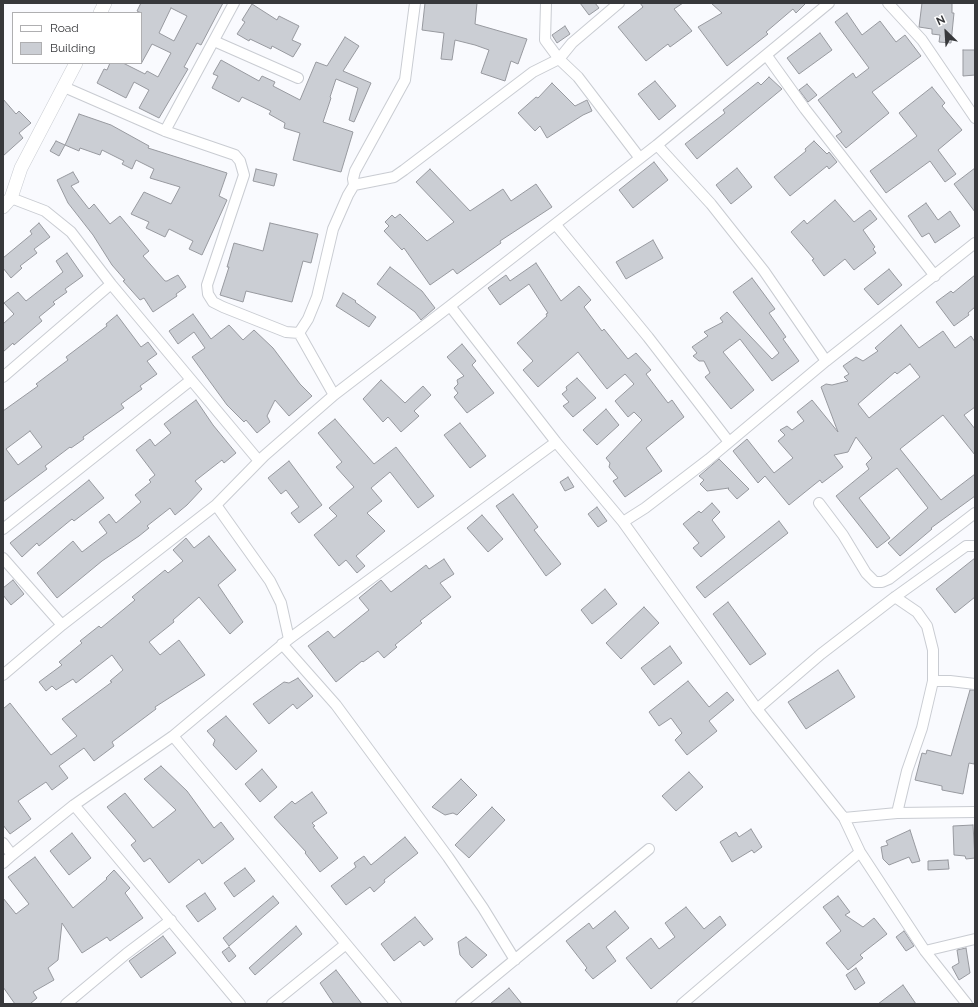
<!DOCTYPE html>
<html>
<head>
<meta charset="utf-8">
<style>
	body { margin:0 }
	#map { position:relative; width:978px; height:1007px; overflow:hidden; background:#f9fafe; font-family:Raleway,sans-serif }
	canvas { display:block }
	.frame { position:absolute; inset:0; border:4px solid #37383b; pointer-events:none }
	.legend { position:absolute; left:12px; top:12px; width:130px; height:52px; box-sizing:border-box; background:#fff; border:1px solid #afafb1; margin:0; padding:5px 7px; list-style:none; font-size:12px; color:#37383b }
	.legend li { display:flex; align-items:center; gap:8px; height:20px }
	.legend b { width:20px; border:1px solid #afafb1 }
	.north { position:absolute; left:926px; top:12px; width:40px; height:40px; -webkit-text-stroke:3px #fff; paint-order:stroke; rotate:335deg; font-size:11px; font-weight:700; line-height:16px; text-align:center; color:#37383b }
	.north::after { content:''; display:block; margin:auto; width:14px; height:18px; background:#37383b; clip-path:polygon(50% 0,100% 100%,50% 72%,0 100%) }
</style>
</head>
<body>
<div id="map">
<canvas width="978" height="1007"></canvas>
<div class="frame"></div>
<ul class="legend">
<li><b style="height:5px;background:#fff"></b>Road</li>
<li><b style="height:11px;background:#cbced4"></b>Building</li>
</ul>
<div class="north">N</div>
</div>
<script>
const c = document.querySelector('canvas').getContext('2d');
c.lineJoin = 'round';
function fillPath(path, color) { c.fillStyle = color; c.fill(path, 'evenodd'); }
const shape = rows => new Path2D(rows.map(r => 'M' + r).join(''));
function stroke(path, color, width, dash) { c.strokeStyle = color; c.lineWidth = width; c.lineCap = dash ? 'butt' : 'round'; c.setLineDash(dash || []); c.stroke(path); }
const building = shape([
	[141,3,223,3,201,45,197,43,184,67,188,69,159,118,139,108,149,90,134,82,126,98,97,83,104,69,107,70,110,63,123,63,145,74,147,71,158,77,171,53,152,44,141,64,141,13,137,11,141,3],
	[171,8,187,16,174,41,159,33,171,8],
	[425,3,477,3,475,24,527,39,518,64,511,61,505,81,481,73,489,50,475,45,455,40,452,60,441,59,444,33,422,30,425,3],
	[580,3,595,3,599,8,589,15,580,3],
	[640,3,683,3,674,9,692,31,670,47,668,44,646,61,618,27,643,7,640,3],
	[711,3,806,3,796,13,793,9,766,32,768,34,727,66,698,27,722,13,711,3],
	[922,3,952,3,952,13,954,13,951,43,939,42,940,35,932,34,932,29,919,27,922,3],
	[252,4,277,20,279,16,299,26,292,40,301,44,293,57,272,46,271,49,250,39,249,41,237,34,245,22,242,20,252,4],
	[847,13,862,35,880,21,896,42,905,35,921,56,872,92,889,113,846,148,836,136,842,132,818,100,853,73,856,78,869,68,835,22,847,13],
	[565,26,570,34,557,43,552,35,565,26],
	[820,33,832,50,799,74,787,58,820,33],
	[345,37,359,46,343,71,371,83,354,122,349,120,358,88,336,79,330,97,331,98,323,122,353,132,341,172,293,160,300,133,284,128,285,123,269,114,271,111,242,97,239,102,212,88,218,76,213,74,221,60,259,81,262,76,275,82,273,86,300,100,316,62,327,66,345,37],
	[963,50,975,50,975,75,963,76,963,50],
	[769,77,782,89,697,159,685,144,725,113,723,110,758,82,761,85,769,77],
	[655,81,676,106,659,120,638,94,655,81],
	[552,83,575,106,587,100,592,111,583,115,547,138,540,126,535,131,518,113,536,97,538,98,552,83],
	[807,84,817,95,808,102,799,90,807,84],
	[932,87,945,103,942,106,962,130,938,150,956,174,945,182,930,161,886,193,870,171,917,136,899,113,932,87],
	[3,99,16,114,19,111,31,123,19,133,23,138,3,156,3,99],
	[79,114,111,125,149,146,148,148,227,173,219,196,227,200,202,255,189,249,193,241,169,229,165,237,146,228,149,222,131,214,144,192,171,204,180,187,150,178,154,169,136,160,132,169,122,164,124,161,102,150,100,155,80,148,79,151,65,145,79,114],
	[56,141,65,145,59,156,50,151,56,141],
	[814,141,827,154,829,152,837,162,829,169,827,166,790,196,774,177,806,151,805,149,814,141],
	[654,162,668,180,633,208,619,190,654,162],
	[737,168,752,187,731,204,716,185,737,168],
	[975,168,975,212,954,184,975,168],
	[256,169,277,174,274,186,253,181,256,169],
	[430,169,470,211,503,189,511,201,536,184,552,207,500,241,501,243,457,274,453,269,430,285,404,248,402,250,384,231,389,226,385,222,392,215,395,218,400,214,427,241,454,222,416,182,430,169],
	[73,172,79,182,71,186,89,209,94,204,110,224,120,216,149,251,143,256,165,281,167,281,178,275,186,287,176,294,177,296,153,312,144,298,140,300,123,281,125,280,112,265,93,235,68,203,57,180,73,172],
	[835,200,854,222,870,210,877,219,863,230,875,247,873,249,876,253,854,270,845,259,824,276,812,260,814,259,791,232,804,220,807,224,835,200],
	[926,203,938,220,950,211,960,226,935,243,929,233,922,237,908,216,926,203],
	[39,223,50,237,34,249,37,253,20,266,22,268,11,278,3,268,3,258,32,234,30,231,39,223],
	[270,223,318,234,311,263,303,261,292,302,246,291,243,302,220,295,229,267,227,267,234,243,263,251,270,223],
	[653,240,663,258,626,279,616,262,653,240],
	[67,253,83,276,65,289,67,292,53,302,55,304,39,317,42,321,14,345,13,343,3,352,3,324,14,314,4,303,18,292,26,301,63,272,56,261,67,253],
	[536,263,561,301,579,286,591,300,584,307,602,331,604,329,628,359,636,353,651,370,646,374,668,403,672,400,684,417,646,448,662,471,625,497,613,481,618,478,609,467,610,463,606,458,642,420,634,412,628,417,615,401,634,384,625,374,607,389,578,352,538,387,523,370,533,361,517,343,547,316,546,314,548,313,529,284,500,305,488,288,506,275,510,281,536,263],
	[390,267,422,291,435,308,421,320,415,312,377,284,390,267],
	[889,269,902,285,878,305,864,289,889,269],
	[975,275,975,307,968,313,969,315,954,326,936,302,951,291,953,293,975,275],
	[752,278,775,309,769,313,786,337,783,339,799,361,772,381,740,339,723,352,754,390,731,409,705,377,710,373,704,361,699,361,693,356,697,353,692,347,708,336,704,332,723,322,720,318,727,312,772,359,779,353,733,292,752,278],
	[343,293,356,301,355,302,376,317,369,327,336,306,343,293],
	[193,314,211,339,229,325,243,340,254,330,273,348,300,384,312,396,289,416,275,400,267,416,270,422,257,433,246,420,244,422,227,405,192,357,205,348,194,332,178,344,169,331,193,314],
	[117,315,141,347,148,342,157,354,147,361,157,374,140,386,142,389,121,404,124,408,83,437,84,439,71,448,70,447,45,466,47,469,3,502,3,411,38,386,36,384,68,360,66,357,107,326,106,324,117,315],
	[30,431,42,447,18,465,6,449,30,431],
	[901,325,919,348,943,331,955,348,971,336,975,342,975,407,964,415,975,429,975,455,943,415,900,449,941,500,975,474,975,496,931,528,932,529,900,556,888,543,928,508,897,468,859,498,890,538,877,548,836,496,869,469,866,464,872,458,856,437,848,452,834,455,843,467,822,483,820,480,789,505,765,476,758,483,733,451,747,439,774,473,793,458,778,441,785,435,780,430,787,426,792,430,804,421,797,412,812,400,838,432,821,387,826,384,832,385,848,381,844,377,849,374,843,366,856,357,863,361,878,351,875,348,901,325],
	[910,364,920,377,869,418,858,404,895,372,897,374,910,364],
	[462,344,476,361,472,365,494,393,467,413,454,397,458,393,454,388,458,384,457,380,464,376,447,357,462,344],
	[577,378,596,398,573,417,563,406,569,402,562,394,567,390,566,387,577,378],
	[381,380,405,403,423,386,431,395,414,411,419,416,401,432,388,417,383,422,363,399,381,380],
	[196,400,213,425,236,453,224,463,222,460,195,481,202,489,187,505,175,515,170,508,147,526,149,528,139,536,102,561,57,598,37,573,73,541,82,552,107,533,99,522,109,514,116,523,141,502,135,495,151,482,149,480,155,475,136,450,150,439,155,446,171,433,164,424,196,400],
	[606,409,619,425,597,445,583,430,606,409],
	[335,419,374,464,396,447,434,496,418,508,390,472,371,488,382,501,367,513,385,531,356,556,365,566,357,573,346,560,339,566,314,535,337,516,329,508,354,487,336,467,342,462,318,433,335,419],
	[460,423,486,456,470,468,444,435,460,423],
	[719,459,749,489,737,499,728,489,729,488,707,491,700,484,704,480,699,476,719,459],
	[289,461,322,505,299,523,291,513,299,507,286,490,281,494,268,478,289,461],
	[568,477,574,487,565,491,560,482,568,477],
	[89,480,104,498,74,521,72,519,39,546,37,543,22,557,10,543,89,480],
	[513,494,538,527,534,530,561,564,546,576,496,506,513,494],
	[712,503,720,512,712,520,725,537,701,557,693,548,699,543,683,524,699,511,701,513,712,503],
	[597,507,607,521,598,527,588,514,597,507],
	[482,515,503,539,488,552,467,528,482,515],
	[779,521,788,533,705,598,696,587,779,521],
	[209,536,236,570,218,585,243,622,230,634,199,597,173,620,174,622,149,642,160,655,179,640,205,675,155,707,156,709,112,742,114,746,94,761,84,748,59,766,68,778,52,790,46,782,18,801,31,819,10,834,3,825,3,709,10,703,51,755,77,736,62,719,112,682,110,681,123,670,112,655,76,683,73,679,56,690,52,686,46,691,39,682,62,665,59,662,82,643,80,641,99,626,101,628,135,600,132,597,165,570,168,573,183,561,173,550,186,538,194,548,209,536],
	[975,558,975,597,955,613,936,589,975,558],
	[444,559,454,574,440,583,451,597,420,621,422,623,395,645,397,647,384,658,378,651,363,662,362,661,336,682,308,646,328,631,334,638,369,610,359,598,381,580,391,592,426,565,429,569,444,559],
	[13,580,24,594,11,605,3,595,3,588,13,580],
	[605,589,617,604,592,624,581,610,605,589],
	[728,602,766,654,750,665,713,614,728,602],
	[644,607,659,623,621,659,606,643,644,607],
	[670,646,682,663,654,685,641,668,670,646],
	[838,670,855,697,806,729,788,702,838,670],
	[298,678,313,696,297,709,293,704,269,724,253,704,284,682,289,683,298,678],
	[688,681,709,707,727,692,734,700,709,721,717,731,687,755,675,740,682,733,671,718,659,726,649,712,688,681],
	[970,690,975,690,975,760,974,764,969,763,963,794,942,790,942,786,915,780,922,753,926,754,927,750,951,756,970,690],
	[226,716,257,751,236,770,213,745,215,740,207,731,226,716],
	[161,766,187,791,214,828,221,822,234,839,202,864,199,859,169,883,150,858,144,862,131,845,136,841,107,807,125,793,153,828,166,818,176,810,144,779,161,766],
	[262,769,277,787,260,802,245,784,262,769],
	[689,772,703,787,676,811,662,796,689,772],
	[461,779,477,795,457,815,453,813,445,815,432,807,461,779],
	[312,792,327,813,312,823,315,826,313,827,338,858,320,872,305,853,306,852,274,817,292,801,295,804,312,792],
	[492,807,505,820,469,858,455,845,492,807],
	[973,825,975,858,966,859,965,856,954,855,953,826,973,825],
	[751,829,762,847,754,853,752,850,732,862,720,842,736,832,739,837,751,829],
	[910,830,920,861,912,863,909,857,889,865,883,859,881,847,888,845,886,841,910,830],
	[72,833,91,858,69,875,50,851,72,833],
	[405,837,418,853,384,880,385,882,374,892,370,887,346,905,331,886,356,867,354,863,364,856,371,865,405,837],
	[35,857,73,908,107,879,106,878,114,870,130,888,125,893,143,918,110,941,107,937,82,953,62,923,58,960,48,968,54,980,33,992,37,998,30,1004,15,1004,3,987,3,898,16,914,29,904,8,877,35,857],
	[948,860,949,869,928,870,928,861,948,860],
	[245,868,255,881,234,897,224,883,245,868],
	[205,893,216,909,198,922,186,906,205,893],
	[273,896,279,903,229,946,223,938,273,896],
	[838,896,850,912,845,915,863,927,874,918,887,934,860,955,863,958,848,970,826,943,841,931,823,907,838,896],
	[686,907,704,929,720,916,726,925,651,989,626,958,651,938,659,949,675,937,665,923,686,907],
	[615,911,629,928,606,947,616,961,593,979,585,970,587,968,566,941,589,923,593,929,615,911],
	[415,917,433,939,424,946,420,941,394,961,381,944,415,917],
	[296,926,302,934,255,975,249,968,296,926],
	[904,931,914,946,906,951,896,937,904,931],
	[163,936,176,953,141,978,129,961,163,936],
	[466,937,487,955,472,968,460,955,458,942,466,937],
	[229,947,236,956,229,962,222,952,229,947],
	[966,948,970,973,959,980,952,967,959,963,957,950,966,948],
	[856,968,865,983,855,990,846,975,856,968],
	[336,970,346,983,362,1004,334,1004,320,983,336,970],
	[903,985,916,1004,878,1004,903,985],
	[509,988,522,1004,490,1004,509,988]
]);
fillPath(building, '#cbced4');
stroke(building, '#97999f', 1);
const minor = shape([
	[546,3,545,40,559,59,578,77,639,157],
	[888,3,922,40,975,118],
	[214,41,298,78],
	[767,56,805,109,935,276],
	[64,87,165,131,235,155,240,161,244,175,207,285,208,294,213,302,223,307,286,332,299,333],
	[165,131,234,3],
	[657,145,829,3],
	[354,185,353,179,355,171,405,80,415,3],
	[11,198,45,211,71,232,111,284,259,461],
	[556,225,648,337,729,442],
	[450,306,657,145,711,204,764,271,826,361],
	[299,333,308,319,317,297,333,229,348,195,354,185,394,177,404,170,533,72,559,59,572,43,619,3],
	[299,333,334,395],
	[3,377,111,284],
	[819,503,843,535,866,573,875,582,882,582,889,579,975,513],
	[216,505,270,581,281,603,289,639],
	[623,522,645,508,709,459,826,361,975,243],
	[3,529,191,380],
	[3,558,62,625],
	[895,597,917,612,927,626,933,650,933,681,922,728,907,771,897,813],
	[282,644,336,705,448,857,483,908,515,960],
	[3,675,62,625,216,505,264,456,334,395,450,306,556,442,623,522,757,709,844,818,860,852,925,951,967,1004],
	[933,681,950,681,975,684],
	[757,709,821,654,895,597,966,546,975,546],
	[173,736,396,1004],
	[74,805,240,1004],
	[844,818,897,813,975,812],
	[3,843,12,855,74,805,173,736,289,639,556,442],
	[3,863,12,855],
	[925,951,975,939],
	[66,1004,126,954,171,920],
	[272,1004,346,944],
	[461,1004,649,849],
	[682,1004,860,852]
]);
const tertiary = shape([
	[100,13,105,3],
	[3,207,11,198,21,168,76,63]
]);
stroke(minor, '#c9ccd2', 12);
stroke(tertiary, '#c9ccd2', 14);
stroke(minor, '#fff', 10);
stroke(tertiary, '#fff', 13);
</script>
</body>
</html>
